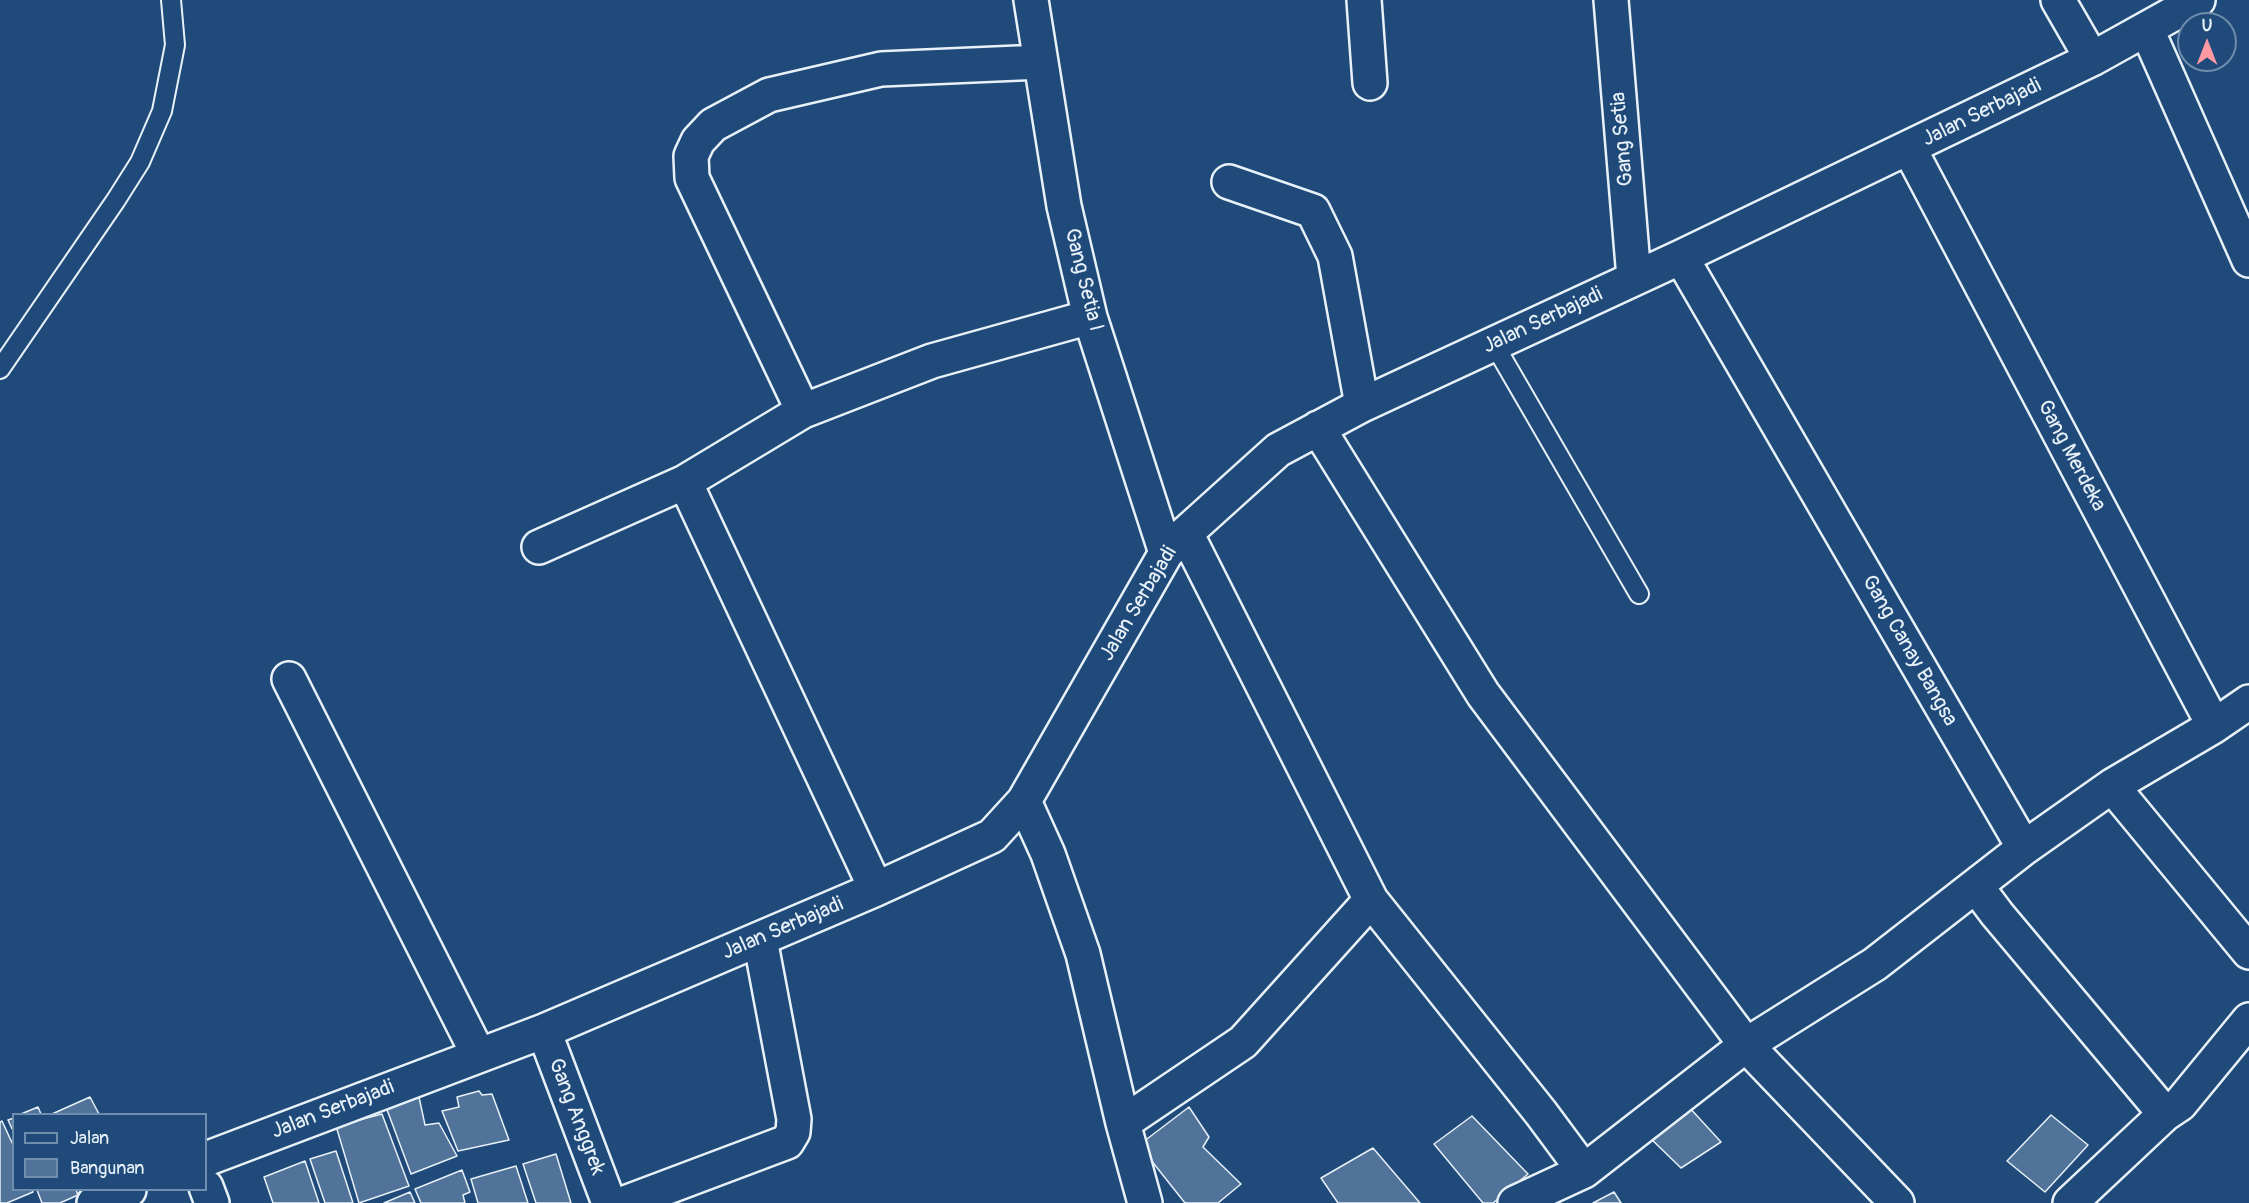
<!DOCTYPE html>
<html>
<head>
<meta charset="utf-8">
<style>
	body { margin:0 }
	#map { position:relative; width:2249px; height:1203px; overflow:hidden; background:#1f4a7a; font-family:Pangolin,sans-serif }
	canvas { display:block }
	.legend { position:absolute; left:12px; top:1113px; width:195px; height:78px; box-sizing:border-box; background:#1f4a7a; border:2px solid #6f8dac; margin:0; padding:8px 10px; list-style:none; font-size:18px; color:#e8f1f8 }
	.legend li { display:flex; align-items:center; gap:12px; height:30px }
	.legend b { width:30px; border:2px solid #6f8dac }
	.north { position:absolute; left:2177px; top:12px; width:60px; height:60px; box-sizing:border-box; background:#1f4a7a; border:2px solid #6f8dac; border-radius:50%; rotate:0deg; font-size:16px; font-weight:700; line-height:24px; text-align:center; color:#e8f1f8 }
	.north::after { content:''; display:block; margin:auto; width:21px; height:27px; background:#ff9aa2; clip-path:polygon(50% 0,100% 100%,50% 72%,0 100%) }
</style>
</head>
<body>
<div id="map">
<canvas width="2249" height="1203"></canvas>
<ul class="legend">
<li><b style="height:8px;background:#1f4a7a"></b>Jalan</li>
<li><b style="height:16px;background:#517399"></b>Bangunan</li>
</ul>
<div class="north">U</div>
</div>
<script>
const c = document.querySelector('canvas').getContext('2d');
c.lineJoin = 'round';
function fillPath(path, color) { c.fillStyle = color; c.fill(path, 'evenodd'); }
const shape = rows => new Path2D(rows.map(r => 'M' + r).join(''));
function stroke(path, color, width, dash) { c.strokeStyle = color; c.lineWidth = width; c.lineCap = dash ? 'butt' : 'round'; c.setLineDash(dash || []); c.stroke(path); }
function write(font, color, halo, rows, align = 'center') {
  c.font = font + ' Pangolin,sans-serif'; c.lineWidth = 6; c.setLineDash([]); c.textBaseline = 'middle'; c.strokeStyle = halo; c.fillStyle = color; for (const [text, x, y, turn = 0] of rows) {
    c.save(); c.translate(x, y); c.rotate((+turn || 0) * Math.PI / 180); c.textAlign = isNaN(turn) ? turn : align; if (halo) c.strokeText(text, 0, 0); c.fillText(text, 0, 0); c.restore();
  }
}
const building = shape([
	[479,1091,482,1095,492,1094,509,1140,458,1151,442,1111,459,1107,457,1097,479,1091],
	[90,1097,99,1114,52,1114,90,1097],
	[419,1097,425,1125,439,1123,457,1156,411,1174,386,1107,419,1097],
	[1688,1106,1721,1142,1681,1168,1646,1134,1688,1106],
	[38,1107,41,1114,21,1114,38,1107],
	[1189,1107,1209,1137,1203,1147,1241,1184,1218,1203,1185,1203,1139,1145,1189,1107],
	[382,1114,409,1186,359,1203,336,1126,382,1114],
	[2051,1115,2088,1145,2045,1192,2007,1161,2051,1115],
	[1472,1116,1528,1174,1493,1203,1483,1203,1434,1144,1472,1116],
	[14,1118,14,1133,8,1120,14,1118],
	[2,1121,14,1147,14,1190,32,1190,33,1192,7,1203,0,1203,0,1122,2,1121],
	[1373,1148,1420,1203,1338,1203,1321,1178,1373,1148],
	[336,1151,353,1203,325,1203,310,1159,336,1151],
	[556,1154,571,1203,536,1203,523,1164,556,1154],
	[305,1161,319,1203,273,1203,264,1177,305,1161],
	[516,1166,528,1203,478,1203,471,1179,516,1166],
	[462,1170,470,1192,463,1195,465,1203,421,1203,415,1189,462,1170],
	[37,1190,76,1190,78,1195,60,1203,42,1203,37,1190],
	[410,1192,415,1203,384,1203,410,1192],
	[1614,1192,1621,1203,1593,1203,1614,1192]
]);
fillPath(building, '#517399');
stroke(building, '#e8f1f8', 1.5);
const lane = shape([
	[1494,344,1639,594],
	[0,369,116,200,140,162,162,111,175,45,171,0]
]);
const street = shape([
	[1031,0,1064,206,1090,317,1166,553],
	[1364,0,1370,83],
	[1611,0,1634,278],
	[2058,0,2092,59],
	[2147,30,2249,260],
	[1909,148,2214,726,2249,702],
	[1229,182,1313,211,1335,256,1362,405],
	[1681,257,2024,848],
	[803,411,692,178,691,156,698,141,713,125,769,95,881,69,1041,62],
	[1318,428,1483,694,1746,1045,1897,1203],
	[685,482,876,889],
	[1186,533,1371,900,1541,1113,1584,1171],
	[539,547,685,482,803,411,932,361,1090,317],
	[289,679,478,1054],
	[2112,786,2249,952],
	[1024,801,1048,854,1083,954,1123,1123,1145,1203],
	[1976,886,1997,914,2165,1114],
	[544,1031,609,1203],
	[1123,1123,1243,1042,1371,900],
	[206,1159,544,1031,876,889,992,836,1024,801,1166,553,1186,533,1278,450,1362,405,1681,257,2092,59,2198,0],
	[206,1187,212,1203],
	[94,1203,129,1190],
	[625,1203,787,1142,793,1132,794,1119,760,939],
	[1515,1203,1584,1171,1746,1045,1875,964,2024,848,2112,786,2214,726],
	[2070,1203,2165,1114,2180,1104,2249,1020]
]);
stroke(lane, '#e8f1f8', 22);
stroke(street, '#e8f1f8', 38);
stroke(lane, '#1f4a7a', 18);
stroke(street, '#1f4a7a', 33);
write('21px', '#e8f1f8', '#1f4a7a', [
	["Jalan Serbajadi",1982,113,-26],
	["Gang Setia",1623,139,-95],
	["Gang Setia I",1083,280,76],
	["Jalan Serbajadi",1543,321,-25],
	["Gang Merdeka",2071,456,62],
	["Jalan Serbajadi",1139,604,-59],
	["Gang Canay Bangsa",1909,651,60],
	["Jalan Serbajadi",783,929,-23],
	["Jalan Serbajadi",333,1110,-21],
	["Gang Anggrek",576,1117,69]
]);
</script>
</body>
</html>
